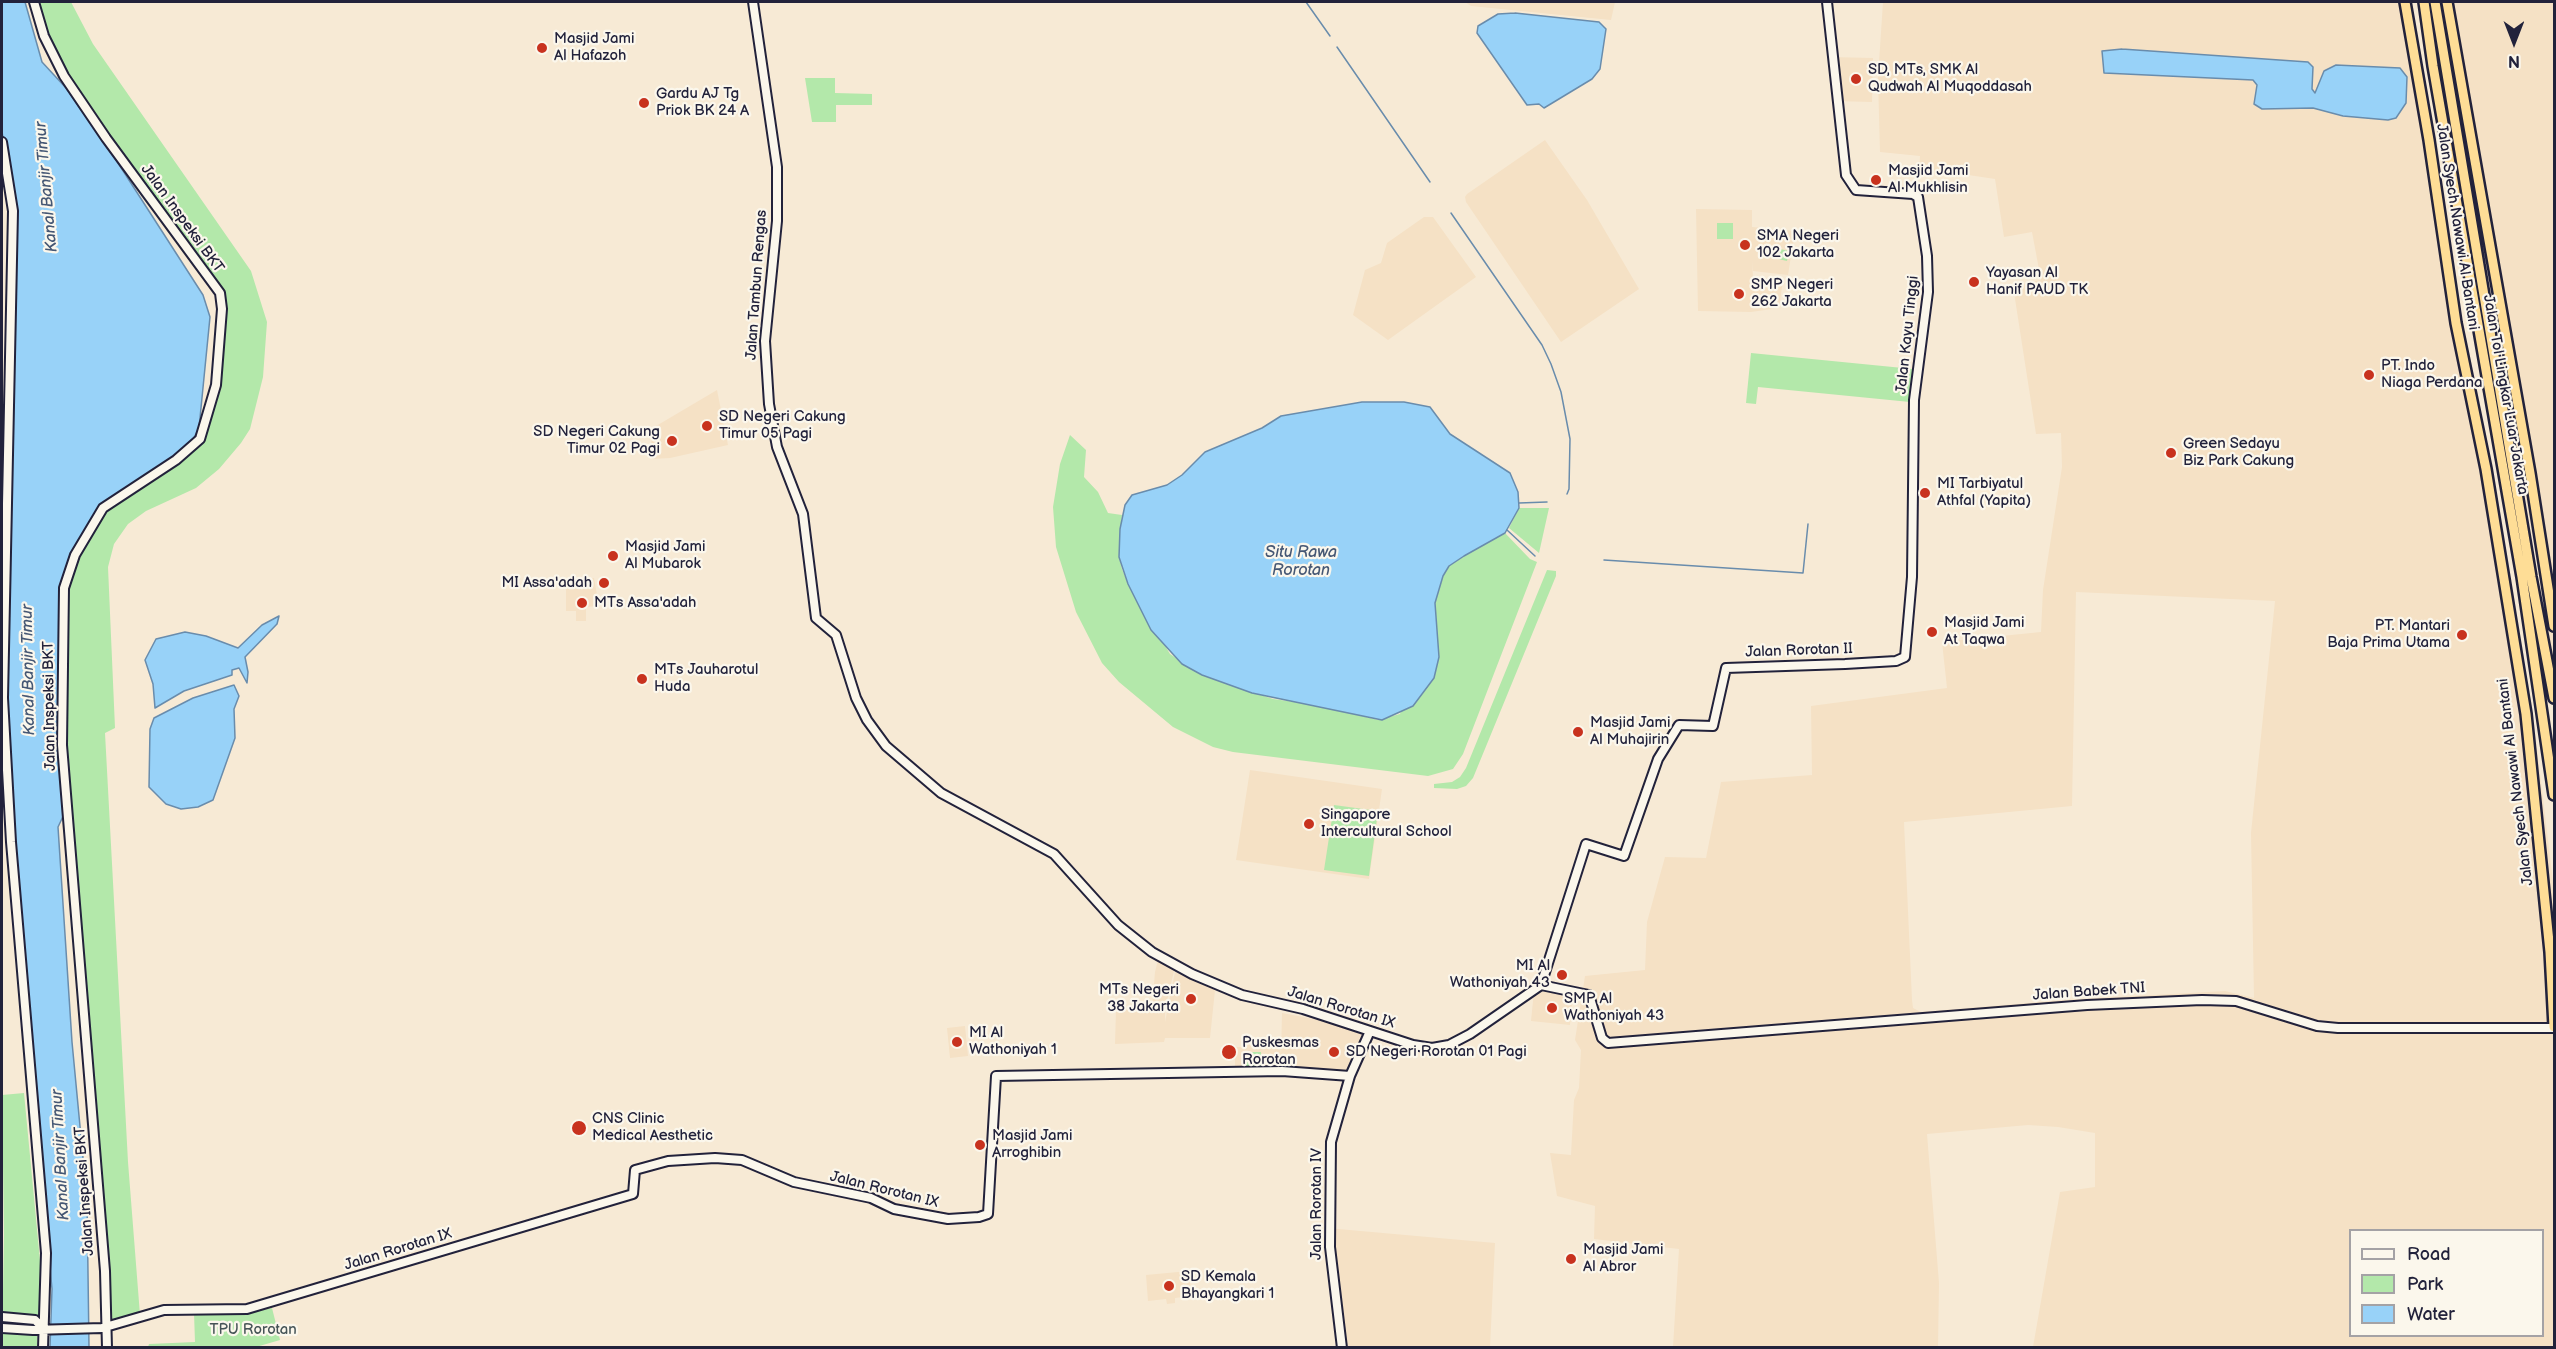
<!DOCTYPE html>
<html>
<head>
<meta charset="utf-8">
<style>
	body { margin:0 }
	#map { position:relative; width:2556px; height:1349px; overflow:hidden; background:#f7ead5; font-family:"Balsamiq Sans",sans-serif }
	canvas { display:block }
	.frame { position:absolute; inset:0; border:3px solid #22223b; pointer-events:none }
	.legend { position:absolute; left:2349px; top:1229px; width:195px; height:108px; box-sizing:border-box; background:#fbf7ec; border:2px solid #a4a2a5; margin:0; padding:8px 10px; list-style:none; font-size:18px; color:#22223b }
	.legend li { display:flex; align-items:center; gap:12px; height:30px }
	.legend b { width:30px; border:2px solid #a4a2a5 }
	.north { position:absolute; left:2484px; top:12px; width:60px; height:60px; -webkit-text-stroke:4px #fbf7ec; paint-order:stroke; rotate:180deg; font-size:16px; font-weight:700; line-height:24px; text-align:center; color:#22223b }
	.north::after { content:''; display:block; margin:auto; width:21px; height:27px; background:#22223b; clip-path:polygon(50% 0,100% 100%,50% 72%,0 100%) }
</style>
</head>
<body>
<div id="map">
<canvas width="2556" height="1349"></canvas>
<div class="frame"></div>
<ul class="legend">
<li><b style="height:8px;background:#fbf7ec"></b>Road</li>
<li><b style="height:16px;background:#b3e8aa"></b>Park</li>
<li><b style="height:16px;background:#98d2f8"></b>Water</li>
</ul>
<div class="north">N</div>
</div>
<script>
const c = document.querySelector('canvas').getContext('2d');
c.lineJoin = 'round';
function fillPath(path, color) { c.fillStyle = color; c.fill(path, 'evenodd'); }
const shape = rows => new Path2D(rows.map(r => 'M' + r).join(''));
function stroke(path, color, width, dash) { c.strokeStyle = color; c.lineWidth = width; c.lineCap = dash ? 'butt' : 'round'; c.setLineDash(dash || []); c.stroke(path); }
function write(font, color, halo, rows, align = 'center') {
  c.font = font + ' "Balsamiq Sans",sans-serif'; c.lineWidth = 4.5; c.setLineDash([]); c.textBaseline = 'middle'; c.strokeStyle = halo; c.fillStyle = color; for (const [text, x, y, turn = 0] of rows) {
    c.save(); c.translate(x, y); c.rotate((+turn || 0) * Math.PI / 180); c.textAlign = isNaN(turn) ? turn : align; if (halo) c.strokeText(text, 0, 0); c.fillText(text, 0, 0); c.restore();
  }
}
fillPath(shape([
	[1465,2,1615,2,1611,20,1471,6],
	[1883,2,2405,2,2450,293,2534,723,2554,890,2554,1347,2033,1347,2060,1192,2095,1187,2095,1133,2058,1127,2028,1125,1927,1134,1939,1283,1938,1347,1673,1347,1679,1249,1594,1239,1595,1206,1557,1196,1550,1153,1571,1155,1574,1100,1579,1088,1581,1050,1575,1040,1585,976,1645,970,1647,922,1665,857,1706,858,1721,782,1812,775,1811,706,1947,688,1942,642,2041,632,2043,590,2062,467,2061,433,2036,434,2013,286,2041,280,2032,232,2004,237,1995,179,1962,174,1919,174,1920,156,1880,152,1878,78],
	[2076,592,2275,601,2251,833,2254,998,2225,991,2065,1000,1921,1012,1913,1008,1912,1000,1904,822,2072,806],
	[2350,1230,2542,1230,2542,1336,2350,1336],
	[2444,2,2554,2,2554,666,2450,47],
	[1830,57,1873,58,1872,102,1834,101,1832,83,1840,82,1839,70,1830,70],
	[1545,140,1587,200,1639,289,1561,342,1466,202,1465,197,1467,194],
	[1696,209,1752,210,1752,227,1795,231,1788,275,1753,271,1752,260,1753,277,1783,280,1779,308,1751,312,1698,311],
	[1424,217,1433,217,1476,277,1388,340,1353,315,1365,270,1381,263,1387,243],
	[717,390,728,445,670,458,652,459,651,429],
	[594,578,599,606,586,607,586,621,576,621,576,611,566,611,566,586,575,580],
	[1250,770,1382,789,1369,879,1236,860],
	[1158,960,1174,971,1165,1009,1165,1022,1175,972,1215,990,1210,1038,1165,1038,1164,1042,1115,1044,1116,1010,1152,1008,1155,972],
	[1534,991,1573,994,1570,1025,1531,1021],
	[1282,1013,1319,1020,1362,1034,1347,1074,1235,1069,1235,1047,1241,1047,1241,1040,1280,1040,1281,1055],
	[965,1026,968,1056,950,1058,947,1028],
	[1327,1228,1495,1243,1490,1347,1340,1347,1331,1285],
	[1189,1271,1191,1296,1175,1298,1175,1303,1167,1304,1166,1299,1148,1301,1146,1275]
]), '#f5e1c5');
fillPath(shape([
	[34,2,71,2,93,44,251,271,267,322,263,377,250,429,241,443,219,469,196,488,146,511,128,524,114,544,108,567,115,728,105,733,128,1162,140,1315,108,1327,62,745,68,571,98,515,194,445,216,379,220,293,64,76,44,36],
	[805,78,835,78,835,93,872,94,872,105,836,105,836,122,812,122],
	[1717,223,1733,223,1733,239,1717,239],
	[1767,246,1789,251,1787,261,1765,256],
	[1751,353,1913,369,1910,402,1758,387,1756,404,1746,403],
	[1070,435,1086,450,1084,477,1098,492,1108,513,1122,515,1119,557,1122,569,1128,584,1170,654,1202,675,1273,699,1324,706,1378,720,1400,714,1435,619,1435,603,1443,576,1449,566,1464,556,1505,533,1530,559,1537,562,1463,754,1453,769,1428,776,1233,752,1213,747,1173,727,1119,682,1102,663,1076,612,1056,547,1053,507,1060,464],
	[1519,508,1549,508,1539,553,1509,528],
	[1547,570,1556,571,1556,576,1473,778,1466,786,1457,789,1434,788,1434,784,1452,782,1460,777,1466,768],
	[1334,805,1378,811,1369,876,1324,870],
	[1245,1052,1261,1052,1261,1066,1245,1066],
	[24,1093,41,1271,37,1347,2,1347,4,1235,2,1095],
	[272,1308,280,1340,256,1347,148,1347,149,1344,195,1342,194,1313,250,1313]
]), '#b3e8aa');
const water = shape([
	[2,2,25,2,42,62,66,88,118,163,203,295,210,317,199,428,190,445,179,458,108,504,68,571,62,641,67,808,58,827,72,1042,87,1200,89,1347,50,1347,52,1289,19,935,3,701,10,178,2,132,2,2],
	[1515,13,1599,22,1606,29,1600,69,1592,79,1544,108,1539,104,1527,105,1477,33,1478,26,1498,14,1515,13],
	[2122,49,2308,62,2313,67,2312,89,2315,93,2324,71,2336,65,2400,68,2407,77,2406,103,2396,118,2388,120,2343,116,2313,108,2262,109,2254,104,2257,85,2253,80,2104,73,2102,51,2122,49],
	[1362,402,1404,402,1430,407,1450,434,1510,473,1518,492,1519,508,1505,533,1464,556,1449,566,1443,576,1435,603,1439,657,1434,678,1413,706,1382,720,1252,693,1202,675,1182,664,1151,630,1128,584,1119,557,1120,529,1125,505,1132,495,1167,485,1182,475,1205,452,1262,428,1281,416,1362,402],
	[279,616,277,624,245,657,248,672,247,683,239,668,232,670,232,675,184,691,155,708,153,684,145,660,156,639,185,632,206,636,238,648,262,625,279,616],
	[234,685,239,696,234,709,235,738,213,800,198,807,181,809,166,804,149,787,150,729,154,718,193,698,234,685]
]);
fillPath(water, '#98d2f8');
stroke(water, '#698cac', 1.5);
stroke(shape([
	[1306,2,1330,36],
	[1337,47,1430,182],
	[1451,213,1542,345,1551,364,1561,392,1570,439,1569,489,1567,494],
	[1519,503,1547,502],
	[1507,530,1535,556],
	[1604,560,1803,573,1808,524]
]), '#698cac', 1.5);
const secondary = shape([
	[34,2,44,36,64,76,106,138,220,293,222,309,216,385,200,439,176,460,103,508,75,555,64,588,62,745,105,1271,107,1348],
	[753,2,777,167,777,221,765,341,769,404,777,447,803,514,816,618,836,635,856,698,867,720,886,746,941,793,1054,854,1118,925,1152,952,1192,974,1242,995,1303,1009,1413,1045,1432,1048,1449,1045,1470,1034,1541,985,1586,844,1624,856,1658,759,1679,725,1713,726,1726,668,1845,664,1896,661,1905,657,1912,577,1914,400,1928,292,1927,256,1918,197,1913,194,1856,190,1846,175,1827,2],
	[2,142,13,211,3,698,11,842,46,1253,43,1348],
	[1541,985,1589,995,1602,1038,1608,1043,2087,1005,2202,1000,2236,1001,2317,1026,2338,1028,2554,1028],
	[2,1317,35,1320,43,1328],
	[2,1328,33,1330,102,1328,164,1310,247,1309,633,1194,635,1170,668,1161,715,1158,742,1160,794,1182,871,1198,894,1209,948,1219,979,1217,988,1214,996,1076,1282,1071,1350,1076],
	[1342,1348,1330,1247,1331,1142,1350,1076,1370,1031]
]);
const highway = shape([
	[2405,2,2429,140,2456,323,2486,469,2526,714,2550,952,2554,1027],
	[2424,2,2433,66,2522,577,2554,795],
	[2435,2,2531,577,2554,698],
	[2447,2,2530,473,2554,626]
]);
stroke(secondary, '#22223b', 12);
stroke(highway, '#22223b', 14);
stroke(secondary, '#fbf7ec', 8);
stroke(highway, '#fedd96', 9);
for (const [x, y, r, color] of [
	[542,48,6,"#c8321e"],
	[1856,79,6,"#c8321e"],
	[644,103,6,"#c8321e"],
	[1876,180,6,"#c8321e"],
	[1745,245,6,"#c8321e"],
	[1974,282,6,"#c8321e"],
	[1739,294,6,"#c8321e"],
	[2369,375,6,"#c8321e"],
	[707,426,6,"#c8321e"],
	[672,441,6,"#c8321e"],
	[2171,453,6,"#c8321e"],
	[1925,493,6,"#c8321e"],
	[613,556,6,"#c8321e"],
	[604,583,6,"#c8321e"],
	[582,603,6,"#c8321e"],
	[1932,632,6,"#c8321e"],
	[2462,635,6,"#c8321e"],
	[642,679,6,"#c8321e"],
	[1578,732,6,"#c8321e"],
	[1309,824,6,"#c8321e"],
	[1562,975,6,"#c8321e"],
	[1191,999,6,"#c8321e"],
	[1552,1008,6,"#c8321e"],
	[957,1042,6,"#c8321e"],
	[1229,1052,8,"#c8321e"],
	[1334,1052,6,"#c8321e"],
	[579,1128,8,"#c8321e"],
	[980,1145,6,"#c8321e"],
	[1571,1259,6,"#c8321e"],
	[1169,1286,6,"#c8321e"]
]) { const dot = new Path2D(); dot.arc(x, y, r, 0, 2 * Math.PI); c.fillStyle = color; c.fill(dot); stroke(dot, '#fbf7ec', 2); }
write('15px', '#22223b', '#fbf7ec', [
	["Masjid Jami",554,39],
	["Al Hafazoh",554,56],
	["SD, MTs, SMK Al",1868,70],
	["Qudwah Al Muqoddasah",1868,87],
	["Gardu AJ Tg",656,94],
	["Priok BK 24 A",656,111],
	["Masjid Jami",1888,171],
	["Al Mukhlisin",1888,188],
	["SMA Negeri",1757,236],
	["102 Jakarta",1757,253],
	["Yayasan Al",1986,273],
	["Hanif PAUD TK",1986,290],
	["SMP Negeri",1751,285],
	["262 Jakarta",1751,302],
	["PT. Indo",2381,366],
	["Niaga Perdana",2381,383],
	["SD Negeri Cakung",719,417],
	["Timur 05 Pagi",719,434],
	["SD Negeri Cakung",660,432,"right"],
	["Timur 02 Pagi",660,449,"right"],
	["Green Sedayu",2183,444],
	["Biz Park Cakung",2183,461],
	["MI Tarbiyatul",1937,484],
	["Athfal (Yapita)",1937,501],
	["Masjid Jami",625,547],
	["Al Mubarok",625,564],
	["MI Assa'adah",592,583,"right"],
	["MTs Assa'adah",594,603],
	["Masjid Jami",1944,623],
	["At Taqwa",1944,640],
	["PT. Mantari",2450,626,"right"],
	["Baja Prima Utama",2450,643,"right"],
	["MTs Jauharotul",654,670],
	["Huda",654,687],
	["Masjid Jami",1590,723],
	["Al Muhajirin",1590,740],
	["Singapore",1321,815],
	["Intercultural School",1321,832],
	["MI Al",1550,966,"right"],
	["Wathoniyah 43",1550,983,"right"],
	["MTs Negeri",1179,990,"right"],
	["38 Jakarta",1179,1007,"right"],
	["SMP Al",1564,999],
	["Wathoniyah 43",1564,1016],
	["MI Al",969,1033],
	["Wathoniyah 1",969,1050],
	["Puskesmas",1242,1043],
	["Rorotan",1242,1060],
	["SD Negeri Rorotan 01 Pagi",1346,1052],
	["CNS Clinic",592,1119],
	["Medical Aesthetic",592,1136],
	["Masjid Jami",992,1136],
	["Arroghibin",992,1153],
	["Masjid Jami",1583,1250],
	["Al Abror",1583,1267],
	["SD Kemala",1181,1277],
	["Bhayangkari 1",1181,1294]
], 'left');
write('15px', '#22223b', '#fbf7ec', [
	["Jalan Inspeksi BKT",182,219,54],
	["Jalan Syech Nawawi Al Bantani",2457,227,81],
	["Jalan Tambun Rengas",757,285,-86],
	["Jalan Kayu Tinggi",1908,335,-84],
	["Jalan Tol Lingkar Luar Jakarta",2505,395,80],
	["Jalan Rorotan II",1799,651,-2],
	["Jalan Inspeksi BKT",50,706,-91],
	["Jalan Syech Nawawi Al Bantani",2516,782,-97],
	["Jalan Babek TNI",2089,992,-4],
	["Jalan Rorotan IX",1341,1008,17],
	["Jalan Rorotan IX",884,1190,14],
	["Jalan Inspeksi BKT",85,1191,-94],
	["Jalan Rorotan IV",1317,1204,-90],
	["Jalan Rorotan IX",398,1250,-17]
]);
write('15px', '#465457', '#fbf7ec', [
	["TPU Rorotan",253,1330]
]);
write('italic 16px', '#455774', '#fbf7ec', [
	["Kanal Banjir Timur",47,187,-95],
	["Situ Rawa",1301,553],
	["Rorotan",1301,571],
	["Kanal Banjir Timur",29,670,-91],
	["Kanal Banjir Timur",61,1155,-93]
]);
</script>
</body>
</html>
